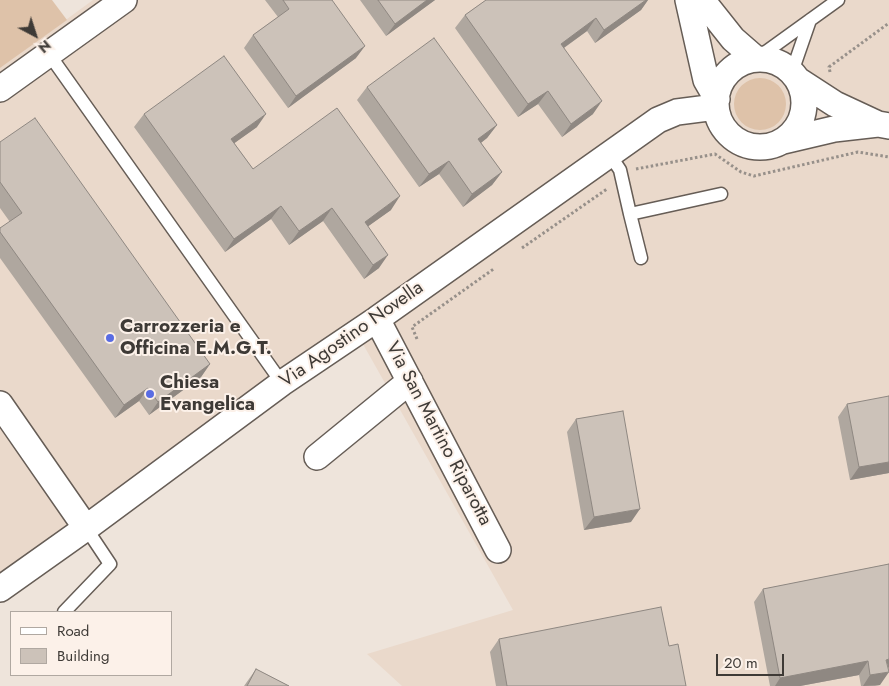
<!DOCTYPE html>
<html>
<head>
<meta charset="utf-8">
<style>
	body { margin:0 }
	#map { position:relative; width:889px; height:686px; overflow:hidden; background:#eee4db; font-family:Jost,sans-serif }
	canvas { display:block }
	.legend { position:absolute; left:10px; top:611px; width:162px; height:65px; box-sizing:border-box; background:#fcf1e9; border:1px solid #b0a8a1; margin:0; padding:6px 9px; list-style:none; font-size:15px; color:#3e3a36 }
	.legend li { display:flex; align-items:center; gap:10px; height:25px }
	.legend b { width:25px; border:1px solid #b0a8a1 }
	.north { position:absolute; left:10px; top:10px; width:50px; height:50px; -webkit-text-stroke:4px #fcf1e9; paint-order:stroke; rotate:140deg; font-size:14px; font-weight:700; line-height:20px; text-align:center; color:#3e3a36 }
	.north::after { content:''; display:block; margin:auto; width:18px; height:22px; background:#3e3a36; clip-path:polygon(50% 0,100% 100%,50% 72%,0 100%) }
	.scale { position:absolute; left:716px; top:654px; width:68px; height:22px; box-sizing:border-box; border:2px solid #3e3a36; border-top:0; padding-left:6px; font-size:15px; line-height:18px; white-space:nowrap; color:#3e3a36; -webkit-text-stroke:4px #fcf1e9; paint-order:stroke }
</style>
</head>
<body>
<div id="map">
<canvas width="889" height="686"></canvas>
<ul class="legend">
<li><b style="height:6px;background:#fff"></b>Road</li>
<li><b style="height:14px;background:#ccc2b9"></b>Building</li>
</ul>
<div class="north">N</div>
<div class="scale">20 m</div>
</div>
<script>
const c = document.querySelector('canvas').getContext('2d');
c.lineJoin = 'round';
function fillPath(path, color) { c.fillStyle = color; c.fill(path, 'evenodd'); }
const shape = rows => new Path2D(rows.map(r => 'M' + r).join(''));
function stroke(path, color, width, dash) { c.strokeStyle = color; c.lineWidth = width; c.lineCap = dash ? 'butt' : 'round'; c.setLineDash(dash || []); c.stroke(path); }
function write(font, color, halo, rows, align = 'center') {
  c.font = font + ' Jost,sans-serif'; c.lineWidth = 4; c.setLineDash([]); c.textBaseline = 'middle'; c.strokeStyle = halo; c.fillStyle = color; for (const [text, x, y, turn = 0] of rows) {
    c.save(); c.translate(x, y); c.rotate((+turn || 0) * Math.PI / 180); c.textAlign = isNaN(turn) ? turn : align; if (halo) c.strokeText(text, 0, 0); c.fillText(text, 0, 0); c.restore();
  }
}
fillPath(shape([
	[93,0,889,0,889,686,402,686,367,654,513,610,359,337,0,585,0,68]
]), '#ead9cb');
fillPath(shape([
	[0,0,52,0,67,20,0,68],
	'734 104a26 26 0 1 1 52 0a26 26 0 1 1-52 0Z'
]), '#dec2a9');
const service = shape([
	[49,54,282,383],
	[756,59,838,0],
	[792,72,810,20],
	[610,155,620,170,630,214,721,194],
	[630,214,641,258],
	[64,612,110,564,86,528]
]);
const minor = shape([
	[688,0,706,80,717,99],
	[702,0,733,39,756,59],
	'716 103a44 44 0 1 1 88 0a44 44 0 1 1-88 0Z',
	[798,80,835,104,878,124],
	[0,89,124,0],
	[783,141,834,129,878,124,889,126],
	[377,319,498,550],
	[0,404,86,528],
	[317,457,410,381],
	[0,589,86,528,282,383,377,319,658,120,677,112,716,107]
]);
stroke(service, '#665d56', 15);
stroke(minor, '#665d56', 28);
stroke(shape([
	[830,72,829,67,889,23],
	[636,169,715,154,741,172,754,176,858,152,889,157],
	[522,248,607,189],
	[417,339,412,327,495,268]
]), '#97908a', 3, [2.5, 2.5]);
stroke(service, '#fff', 12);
stroke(minor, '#fff', 25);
fillPath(shape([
	[265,0,332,0,356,58,288,108,244,48,253,35,278,17],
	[360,0,435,0,386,36],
	[486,0,648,0,641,10,595,43,587,31,564,48,593,114,562,137,538,104,518,117,455,28,465,15],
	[367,87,497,125,487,138,481,143,502,172,492,185,463,207,439,174,419,187,357,100],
	[144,114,257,127,234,143,253,169,391,210,368,226,379,268,364,279,323,221,289,245,271,219,225,252,134,127],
	[0,142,210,364,201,377,149,415,139,401,115,418,0,258,0,228,10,222,0,208],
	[847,404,889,473,850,480,838,417],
	[576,419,631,522,584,530,567,432],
	[889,564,880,685,875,686,861,686,859,675,800,686,770,686,754,602,763,589],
	[499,639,686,686,496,686,490,652],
	[256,669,289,686,244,686]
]), '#afa79f');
fillPath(shape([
	[427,0,435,0,386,36,395,24],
	[646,0,648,0,641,10,595,43,604,30],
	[596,18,587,31,551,57,561,44],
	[365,46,356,58,288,108,296,96],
	[548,91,538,104,518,117,528,104],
	[602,101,593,114,562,137,571,124],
	[266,114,257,127,222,152,231,139],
	[497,125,487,138,469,152,478,139],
	[449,161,439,174,419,187,429,174],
	[502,172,492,185,463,207,472,194],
	[400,196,391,210,356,235,365,222],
	[281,206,271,219,225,252,234,239],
	[332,208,323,221,289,245,299,231],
	[388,255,379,268,364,279,373,265],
	[210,364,201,377,149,415,158,402],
	[148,388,139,401,115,418,124,405],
	[889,462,889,473,850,480,859,467],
	[640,509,631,522,584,530,594,517],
	[889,659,889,670,886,660],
	[868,661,859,675,800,686,775,686,780,678],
	[889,672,880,685,863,686,870,675]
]), '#8f8882');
const building = shape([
	[283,0,332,0,365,46,296,96,253,35,289,9,283,0],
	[378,0,427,0,395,24,378,0],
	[486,0,646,0,604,30,596,18,561,44,602,101,571,124,548,91,528,104,465,15,486,0],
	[434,38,497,125,478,139,502,172,472,194,449,161,429,174,367,87,434,38],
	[224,56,266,114,231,139,253,169,337,108,400,196,365,222,388,255,373,265,332,208,299,231,281,206,234,239,144,114,224,56],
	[35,118,210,364,158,402,148,388,124,405,0,232,0,228,22,213,0,182,0,142,35,118],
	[889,396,889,462,859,467,847,404,889,396],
	[623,411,640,509,594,517,576,419,623,411],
	[889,564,889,659,886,660,889,672,870,675,868,661,780,678,763,589,889,564],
	[661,607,669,646,678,644,686,686,507,686,499,639,661,607],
	[256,669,289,686,247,686,256,669]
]);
fillPath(building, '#ccc2b9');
stroke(building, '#8f8882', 1);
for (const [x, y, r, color] of [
	[110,338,5,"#596ce3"],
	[150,394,5,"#596ce3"]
]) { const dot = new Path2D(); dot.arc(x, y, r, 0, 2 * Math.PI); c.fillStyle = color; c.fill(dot); stroke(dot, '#fcf1e9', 2); }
write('bold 19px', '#3e3a36', '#fcf1e9', [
	["Carrozzeria e",120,327],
	["Officina E.M.G.T.",120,349],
	["Chiesa",160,383],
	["Evangelica",160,405]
], 'left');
write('19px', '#3e3a36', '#fcf1e9', [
	["Via Agostino Novella",352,335,-35],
	["Via San Martino Riparotta",438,434,62]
]);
</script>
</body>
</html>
